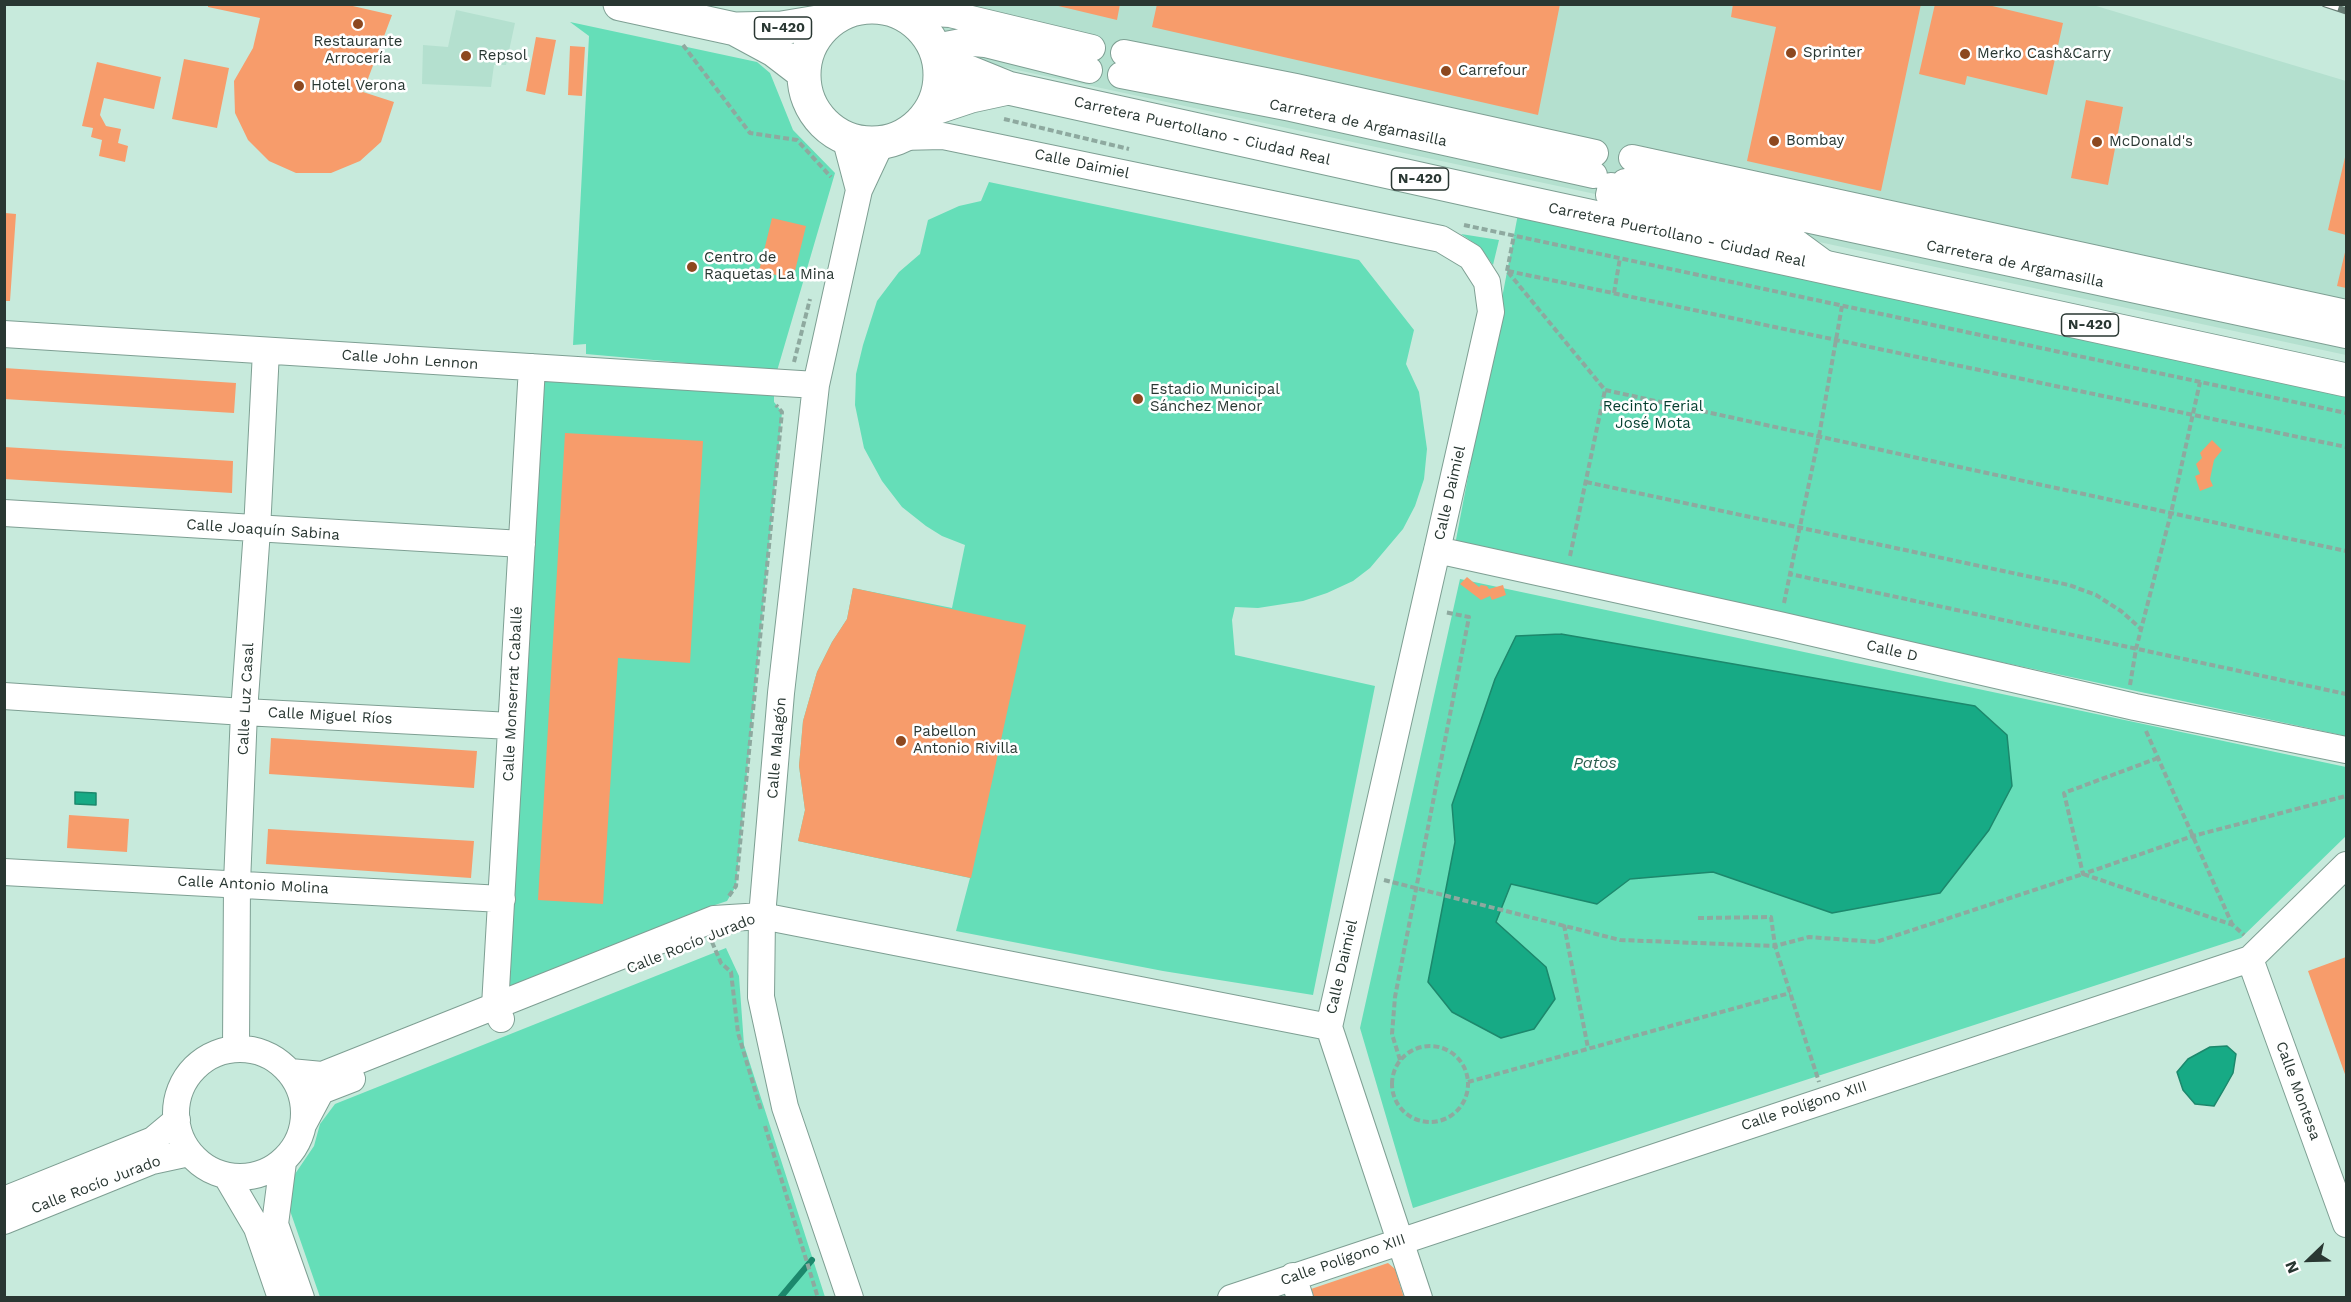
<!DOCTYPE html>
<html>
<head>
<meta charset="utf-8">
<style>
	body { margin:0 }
	#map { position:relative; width:2351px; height:1302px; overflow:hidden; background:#c7eadc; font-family:"Work Sans",sans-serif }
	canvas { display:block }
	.frame { position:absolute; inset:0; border:6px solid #293732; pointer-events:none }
	.north { position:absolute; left:2279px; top:1230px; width:60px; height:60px; -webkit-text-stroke:4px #fff; paint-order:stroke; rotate:247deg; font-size:16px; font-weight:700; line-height:24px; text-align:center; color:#293732 }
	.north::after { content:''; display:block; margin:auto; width:21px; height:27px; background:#293732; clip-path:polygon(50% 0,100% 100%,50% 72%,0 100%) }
</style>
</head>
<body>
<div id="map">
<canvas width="2351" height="1302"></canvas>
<div class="frame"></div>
<div class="north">N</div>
</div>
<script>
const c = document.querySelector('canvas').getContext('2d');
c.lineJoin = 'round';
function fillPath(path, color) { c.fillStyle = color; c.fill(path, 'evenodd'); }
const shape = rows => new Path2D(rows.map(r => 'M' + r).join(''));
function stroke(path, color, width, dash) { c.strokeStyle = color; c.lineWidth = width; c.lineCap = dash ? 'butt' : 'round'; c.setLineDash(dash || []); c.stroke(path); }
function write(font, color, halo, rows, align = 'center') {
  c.font = font + ' "Work Sans",sans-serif'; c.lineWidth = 5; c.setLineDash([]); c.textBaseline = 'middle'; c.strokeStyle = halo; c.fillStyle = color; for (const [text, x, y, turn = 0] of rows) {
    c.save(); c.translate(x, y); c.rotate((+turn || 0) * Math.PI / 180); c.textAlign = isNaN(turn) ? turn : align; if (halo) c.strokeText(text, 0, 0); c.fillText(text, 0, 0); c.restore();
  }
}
fillPath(shape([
	[884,5,2093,5,2346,81,2346,355,961,58,920,27],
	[456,10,515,23,506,65,494,65,491,87,422,84,423,45,448,47]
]), '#b4e0cf');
fillPath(shape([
	[570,22,757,62,770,73,793,130,835,173,777,371,586,354,586,344,573,345,589,36],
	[989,182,1359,260,1414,330,1406,364,1419,392,1427,449,1424,479,1415,506,1403,529,1370,568,1353,581,1327,593,1303,601,1258,608,1235,607,1232,620,1235,655,1375,686,1313,995,1163,971,956,931,970,878,798,841,805,810,799,766,803,721,817,672,832,642,847,619,853,588,952,608,965,545,942,536,926,526,902,507,882,481,864,448,855,405,856,374,863,345,877,301,899,272,920,254,928,220,959,206,981,201],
	[1518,214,2346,397,2346,736,1455,545],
	[1461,234,1499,240,1493,265,1480,247],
	[532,367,774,382,774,402,782,412,736,886,727,901,700,910,495,1006],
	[1460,579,2346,767,2346,836,2241,938,1413,1208,1360,1028],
	[726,948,739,976,744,1045,825,1297,320,1297,287,1202,290,1185,295,1174,314,1146,320,1124,335,1104]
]), '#65deb8');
const water = shape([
	[1561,634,1975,706,2007,735,2012,786,1989,830,1940,893,1832,913,1713,872,1630,879,1597,904,1511,884,1496,922,1546,967,1555,999,1534,1029,1501,1038,1452,1012,1428,982,1455,842,1452,805,1495,679,1516,636,1561,634],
	[75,792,96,793,96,805,75,804,75,792],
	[2227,1046,2236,1054,2233,1073,2224,1089,2214,1106,2195,1104,2183,1090,2177,1072,2188,1059,2210,1047,2227,1046]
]);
fillPath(water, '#17aa85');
stroke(water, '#1c886c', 1.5);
stroke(shape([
	[780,1298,812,1260]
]), '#1c886c', 6);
fillPath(shape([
	[208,4,344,4,392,15,363,92,394,102,381,142,360,161,331,173,296,173,269,161,248,140,235,113,234,81,253,48,260,18,208,7],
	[1050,4,1120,4,1117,20],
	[1157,4,1560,4,1538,115,1152,27],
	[1733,4,1921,4,1881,191,1747,161,1776,27,1731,17],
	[1935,4,1984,4,2063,23,2047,95,1967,76,1965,85,1919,74],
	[536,37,556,40,545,95,526,91],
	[570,46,585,47,582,96,568,95],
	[184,59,229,68,217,128,172,119],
	[97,62,161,77,154,109,104,98,100,115,106,126,121,129,118,143,128,146,125,162,99,156,102,140,91,137,93,128,82,126],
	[2086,100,2123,107,2108,185,2071,178],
	[2346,153,2346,235,2328,230],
	[5,213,16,214,10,301,5,301],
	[772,218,806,226,793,279,759,271],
	[2346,248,2346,288,2337,286],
	[4,368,236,383,234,413,4,399],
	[565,433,703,441,690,663,618,658,603,904,538,900],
	[2212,440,2222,450,2214,460,2210,479,2213,486,2200,491,2195,476,2200,474,2196,464,2202,458,2200,453],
	[4,447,233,461,232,493,4,479],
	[1467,577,1479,587,1481,585,1487,586,1489,589,1503,585,1506,595,1492,600,1490,596,1481,600,1460,584],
	[853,588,1026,625,971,878,798,841,805,810,799,766,803,721,817,672,832,642,847,619],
	[271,738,477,751,474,788,269,774],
	[69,815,129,819,127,852,67,848],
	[268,829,474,841,471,878,266,864],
	[2346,957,2346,1077,2308,971],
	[1388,1263,1395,1269,1404,1298,1310,1298,1311,1289]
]), '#f79c6b');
const minor = shape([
	[859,4,863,6],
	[898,11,950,14,1092,48],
	[935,47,961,42,985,44,1089,70],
	[1124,53,1296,87,1595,153],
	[1121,75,1291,108,1594,175],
	[845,137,859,190],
	[900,137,943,136,1441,239,1471,257,1487,282,1491,312,1329,1027,1419,1298],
	[1632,158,2346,313],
	[1625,182,1652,186,2346,335],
	[1611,186,1609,195,1794,241,1828,266],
	[4,334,816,385],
	[4,513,522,544],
	[1437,550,1779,625,2135,707,2346,750],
	[4,696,244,712,511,726],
	[4,872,502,899],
	[2250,959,2346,1224],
	[501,1019,495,1006,532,367],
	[236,1048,237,883,244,712,257,530,266,351],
	'176 1113a64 64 0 1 1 128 0a64 64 0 1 1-128 0Z',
	[290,1072,322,1075,714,919,762,916,1329,1027],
	[304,1123,321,1091,352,1079],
	[283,1162,275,1224,301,1298],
	[227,1177,257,1228,281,1298],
	[4,1200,153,1140,177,1120],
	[4,1221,152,1161,189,1153],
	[1293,1276,1300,1298],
	[850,1298,785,1107,761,997,762,916,781,693,816,385,859,190,881,143],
	[1231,1298,2250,959,2346,865]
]);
const highway = shape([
	[620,4,735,29,782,28,830,20],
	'804 75a68 68 0 1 1 136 0a68 68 0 1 1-136 0Z',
	[737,30,774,50,804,73],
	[939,60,1008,88,1520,201,2346,380],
	[932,109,971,96,1008,88]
]);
stroke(minor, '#7e9f93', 28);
stroke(highway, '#7e9f93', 35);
stroke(shape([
	[683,45,750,133,797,140,831,177],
	[1004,119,1129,149],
	[1464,225,2346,413],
	[1507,271,1514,235],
	[1508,271,2346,447],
	[1508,272,1605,390,2346,551],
	[1614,293,1620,258],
	[1842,306,1819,436,1790,574,2346,694],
	[794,362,810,299],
	[1586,482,2069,585,2096,595,2121,611,2141,629],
	[1570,556,1605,390],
	[1784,603,1790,574],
	[2130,685,2136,649,2171,513,2200,382],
	[2146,731,2232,924],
	[2158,758,2064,793,2083,874,2193,836,2346,796],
	[1384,880,1620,940,1775,946,1819,1082],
	[729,896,736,886,782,412,776,405],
	[1698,918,1771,917,1775,946,1809,937,1876,942,2083,874,2233,925,2244,935],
	[1564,925,1588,1048],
	[712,942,721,963,731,972,738,1033,761,1110],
	'1392 1084a38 38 0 1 1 76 0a38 38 0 1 1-76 0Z',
	[1400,1060,1392,1034,1395,997,1469,617,1444,612],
	[1468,1082,1790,993],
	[765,1126,818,1298]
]), '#8ea99f', 4, [6, 3]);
stroke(minor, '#fff', 26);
stroke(highway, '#fff', 33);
const rail = shape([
	[2325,4,2346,11]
]);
stroke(rail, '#667c74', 7);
stroke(rail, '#fff', 4.5, [14]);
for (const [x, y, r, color] of [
	[358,24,6,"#8d481f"],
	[1791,53,6,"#8d481f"],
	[1965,54,6,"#8d481f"],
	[466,56,6,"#8d481f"],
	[1446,71,6,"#8d481f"],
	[299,86,6,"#8d481f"],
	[1774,141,6,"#8d481f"],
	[2097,142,6,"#8d481f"],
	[692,267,6,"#8d481f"],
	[1138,399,6,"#8d481f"],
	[901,741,6,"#8d481f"]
]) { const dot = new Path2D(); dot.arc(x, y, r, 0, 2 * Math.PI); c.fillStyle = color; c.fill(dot); stroke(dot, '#fff', 2); }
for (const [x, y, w] of [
	[783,28,57],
	[1420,179,57],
	[2090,325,57]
]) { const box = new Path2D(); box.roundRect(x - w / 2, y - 11, w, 22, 4.5); c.fillStyle = '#fff'; c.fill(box); stroke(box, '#293732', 1.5); }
write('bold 14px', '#293732', null, [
	["N-420",783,28],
	["N-420",1420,179],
	["N-420",2090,325]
]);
write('15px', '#293732', '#fff', [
	["Restaurante",358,42,"center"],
	["Arrocería",358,59,"center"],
	["Sprinter",1803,53],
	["Merko Cash&Carry",1977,54],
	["Repsol",478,56],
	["Carrefour",1458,71],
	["Hotel Verona",311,86],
	["Bombay",1786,141],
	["McDonald's",2109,142],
	["Centro de",704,258],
	["Raquetas La Mina",704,275],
	["Estadio Municipal",1150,390],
	["Sánchez Menor",1150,407],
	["Pabellon",913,732],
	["Antonio Rivilla",913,749]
], 'left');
write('15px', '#293732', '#fff', [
	["Carretera de Argamasilla",1358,123,12],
	["Carretera Puertollano - Ciudad Real",1202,131,13],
	["Calle Daimiel",1082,164,12],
	["Carretera Puertollano - Ciudad Real",1677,235,12],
	["Carretera de Argamasilla",2015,264,12],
	["Calle John Lennon",410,360,4],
	["Calle Daimiel",1450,493,-77],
	["Calle Joaquín Sabina",263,530,4],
	["Calle D",1892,651,13],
	["Calle Monserrat Caballé",513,694,-87],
	["Calle Luz Casal",246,699,-87],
	["Calle Miguel Ríos",330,716,3],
	["Calle Malagón",777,748,-85],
	["Calle Antonio Molina",253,885,3],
	["Calle Rocío Jurado",691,944,-22],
	["Calle Daimiel",1342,967,-77],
	["Calle Montesa",2298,1091,70],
	["Calle Polígono XIII",1804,1106,-18],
	["Calle Rocío Jurado",96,1185,-21],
	["Calle Polígono XIII",1343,1260,-19]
]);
write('15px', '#023d2e', '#fff', [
	["Recinto Ferial",1653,407],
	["José Mota",1653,424]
]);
write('italic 16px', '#2b5e4e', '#fff', [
	["Patos",1595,763]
]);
</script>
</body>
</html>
